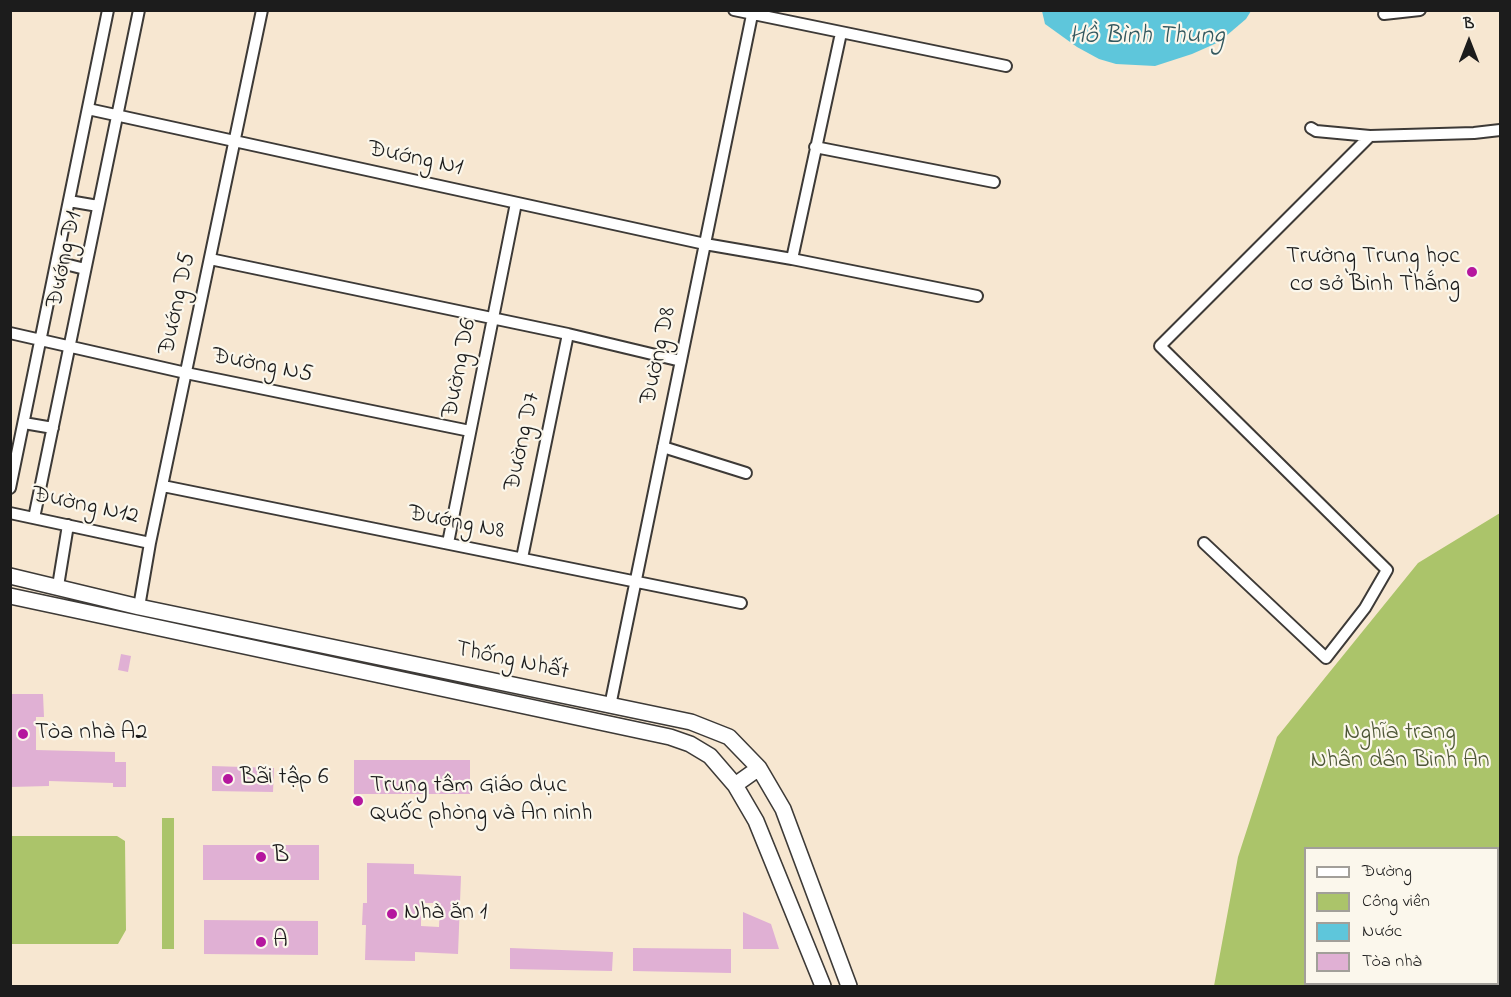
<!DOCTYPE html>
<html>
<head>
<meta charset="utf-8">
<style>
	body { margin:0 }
	#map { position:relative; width:1511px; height:997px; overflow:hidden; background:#f7e7d1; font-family:"Indie Flower",sans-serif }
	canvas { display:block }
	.frame { position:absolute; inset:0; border:12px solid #1c1c1c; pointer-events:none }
	.legend { position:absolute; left:1304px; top:847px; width:195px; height:138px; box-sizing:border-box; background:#fbf7ec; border:2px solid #a29f99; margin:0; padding:8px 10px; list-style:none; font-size:18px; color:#1c1c1c }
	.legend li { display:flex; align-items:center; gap:12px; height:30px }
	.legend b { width:30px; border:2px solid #a29f99 }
	.north { position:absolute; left:1439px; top:12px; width:60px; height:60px; -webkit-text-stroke:4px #fbf7ec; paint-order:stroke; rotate:0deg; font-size:16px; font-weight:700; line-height:24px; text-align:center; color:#1c1c1c }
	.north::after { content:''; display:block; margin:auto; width:21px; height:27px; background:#1c1c1c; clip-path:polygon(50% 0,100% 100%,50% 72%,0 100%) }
</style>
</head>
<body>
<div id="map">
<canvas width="1511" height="997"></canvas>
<div class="frame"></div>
<ul class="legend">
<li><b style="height:8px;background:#fff"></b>Đường</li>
<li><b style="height:16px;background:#abc46a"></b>Công viên</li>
<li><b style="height:16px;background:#5ec6db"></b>Nước</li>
<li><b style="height:16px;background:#e0b0d4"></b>Tòa nhà</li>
</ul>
<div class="north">B</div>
</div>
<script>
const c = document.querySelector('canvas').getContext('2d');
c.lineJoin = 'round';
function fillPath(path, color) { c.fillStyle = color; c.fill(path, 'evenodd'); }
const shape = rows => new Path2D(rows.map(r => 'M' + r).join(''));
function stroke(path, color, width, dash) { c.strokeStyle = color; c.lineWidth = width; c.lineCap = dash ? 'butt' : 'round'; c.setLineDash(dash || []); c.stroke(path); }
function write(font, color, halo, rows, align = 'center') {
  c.font = font + ' "Indie Flower",sans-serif'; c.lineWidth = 4.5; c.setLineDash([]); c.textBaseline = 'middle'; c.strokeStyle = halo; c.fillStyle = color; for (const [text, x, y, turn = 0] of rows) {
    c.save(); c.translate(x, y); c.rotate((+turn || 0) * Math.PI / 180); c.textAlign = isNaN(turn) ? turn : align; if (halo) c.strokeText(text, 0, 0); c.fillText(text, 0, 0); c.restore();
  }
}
fillPath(shape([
	[1500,513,1500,986,1214,986,1238,857,1277,737,1418,563],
	[1306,848,1498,848,1498,984,1306,984],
	[162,818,174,818,174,949,162,949],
	[11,836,117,836,125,841,126,930,118,944,11,944]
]), '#abc46a');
fillPath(shape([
	[1042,11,1042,10,1251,11,1246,19,1219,42,1192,54,1155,66,1116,64,1099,59,1077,47,1045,24]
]), '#5ec6db');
fillPath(shape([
	[121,654,131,656,128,672,118,670],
	[10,694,43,694,44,717,36,717,36,750,115,752,115,762,126,762,126,787,113,787,113,783,49,781,49,786,10,787],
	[354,760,470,760,470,794,354,794],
	[212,766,274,768,273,792,212,791],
	[203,845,319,845,319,880,203,880],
	[367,863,414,864,414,874,461,876,458,954,415,952,415,961,365,960,366,925,362,925,363,903,367,903],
	[421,903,440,903,439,927,421,926],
	[743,912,771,924,779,949,743,949],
	[204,920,318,921,318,955,204,954],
	[510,948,613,952,612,971,510,969],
	[633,948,731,949,731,973,633,971]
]), '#e0b0d4');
const street = shape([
	[734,10,1006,66],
	[1384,14,1420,10],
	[88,109,705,244,792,259,977,296],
	[1311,128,1316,131,1370,136],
	[815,147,994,182],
	[69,201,98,206],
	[210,259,568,334,681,361],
	[792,259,841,33],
	[57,262,85,269],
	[10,333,186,373,470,431],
	[24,423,53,428],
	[663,447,746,473],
	[163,486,741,603],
	[10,488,108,10],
	[10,513,150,543],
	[34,518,139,10],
	[448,543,516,203],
	[1204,543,1326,658,1365,608,1387,570,1160,346,1370,136,1474,133,1500,130],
	[522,558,568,334],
	[58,586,68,525],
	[139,607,150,543,262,10],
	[610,706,753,10]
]);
const secondary = shape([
	[10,576,139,607,691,722,729,737,759,768,783,809,849,986],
	[10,596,670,737,690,744,710,756,735,785,756,821,823,986],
	[735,785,759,768]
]);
stroke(street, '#3d3a37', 14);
stroke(secondary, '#3d3a37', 18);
stroke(street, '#fff', 10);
stroke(secondary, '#fff', 15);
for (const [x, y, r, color] of [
	[1472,272,6,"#b5179e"],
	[23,734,6,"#b5179e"],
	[228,779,6,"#b5179e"],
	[358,801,6,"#b5179e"],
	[261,857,6,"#b5179e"],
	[392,914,6,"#b5179e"],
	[261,942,6,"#b5179e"]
]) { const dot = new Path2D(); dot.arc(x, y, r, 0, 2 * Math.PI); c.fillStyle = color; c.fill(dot); stroke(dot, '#fbf7ec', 2); }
write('24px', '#1c1c1c', '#fbf7ec', [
	["Đướng N1",415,160,12],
	["Đướng D1",66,260,-78],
	["Đướng D5",179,304,-78],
	["Đường D8",660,356,-78],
	["Đường N5",262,367,11],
	["Đường D6",461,369,-79],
	["Đường D7",524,442,-78],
	["Đường N12",85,507,12],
	["Đướng N8",456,524,11],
	["Thống Nhất",512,662,12]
]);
write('24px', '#1c1c1c', '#fbf7ec', [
	["Trường Trung học",1460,258,"right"],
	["cơ sở Bình Thắng",1460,286,"right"],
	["Tòa nhà A2",35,734],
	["Bãi tập 6",240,779],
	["Trung tâm Giáo dục",370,787],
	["Quốc phòng và An ninh",370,815],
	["B",273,857],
	["Nhà ăn 1",404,914],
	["A",273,942]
], 'left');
write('24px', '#4e5737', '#fbf7ec', [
	["Nghĩa trang",1400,734],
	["Nhân dân Bình An",1400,762]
]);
write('italic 26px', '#33585f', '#fbf7ec', [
	["Hồ Bình Thung",1147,38]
]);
</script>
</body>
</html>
